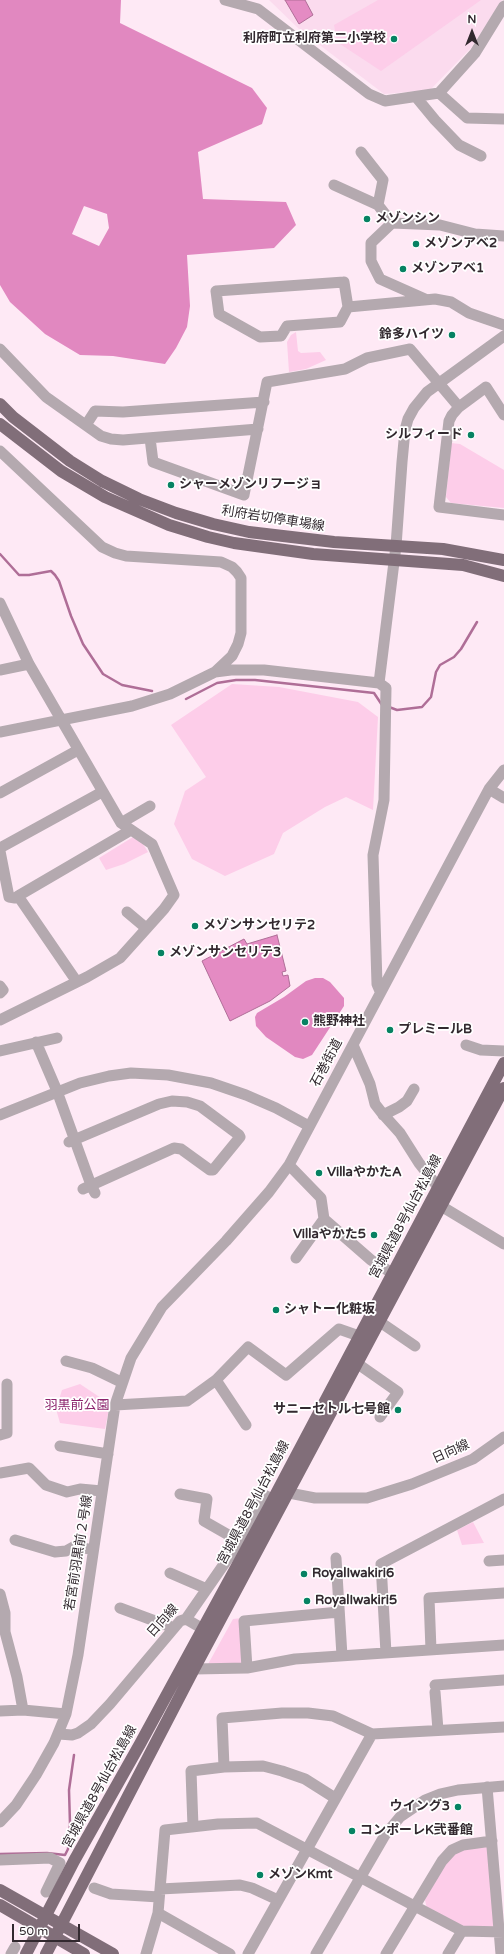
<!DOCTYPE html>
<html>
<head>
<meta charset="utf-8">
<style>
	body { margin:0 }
	#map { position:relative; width:504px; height:1954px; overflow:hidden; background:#fee9f5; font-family:"Varela Round",sans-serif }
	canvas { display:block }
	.north { position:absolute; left:452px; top:12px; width:40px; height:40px; -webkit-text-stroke:3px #fff; paint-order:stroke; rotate:0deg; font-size:11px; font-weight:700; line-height:16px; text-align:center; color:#32292f }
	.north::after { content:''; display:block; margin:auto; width:14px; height:18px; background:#32292f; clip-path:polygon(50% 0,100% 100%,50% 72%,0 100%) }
	.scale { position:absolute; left:12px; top:1924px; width:68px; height:18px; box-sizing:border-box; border:2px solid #32292f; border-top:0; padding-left:5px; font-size:12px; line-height:14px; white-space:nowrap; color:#32292f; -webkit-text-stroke:3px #fff; paint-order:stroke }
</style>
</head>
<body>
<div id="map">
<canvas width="504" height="1954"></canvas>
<div class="north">N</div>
<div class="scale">50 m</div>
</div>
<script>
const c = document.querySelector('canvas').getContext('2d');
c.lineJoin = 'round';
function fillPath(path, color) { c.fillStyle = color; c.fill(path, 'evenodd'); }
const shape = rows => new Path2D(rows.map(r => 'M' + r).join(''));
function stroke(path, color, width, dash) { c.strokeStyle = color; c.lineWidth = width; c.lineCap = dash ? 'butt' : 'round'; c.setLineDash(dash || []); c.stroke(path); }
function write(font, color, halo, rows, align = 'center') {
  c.font = font + ' "Varela Round","Noto Sans JP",sans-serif'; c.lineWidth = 3.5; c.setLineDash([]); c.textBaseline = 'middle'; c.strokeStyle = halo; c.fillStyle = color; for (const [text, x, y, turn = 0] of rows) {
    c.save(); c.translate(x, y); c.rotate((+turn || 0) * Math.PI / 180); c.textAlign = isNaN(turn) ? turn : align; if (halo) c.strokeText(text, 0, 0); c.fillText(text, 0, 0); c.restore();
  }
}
fillPath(shape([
	[269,0,502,0,471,48,430,90,384,94,300,30]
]), '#fbdbee');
fillPath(shape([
	[378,0,481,0,381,71,337,42,334,25],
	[296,332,298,351,301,353,320,352,326,360,306,369,289,372,287,342,291,335],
	[451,443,460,444,504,470,504,508,451,503,446,497],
	[232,684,279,687,358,702,378,717,373,810,346,797,325,807,283,833,274,854,225,876,192,859,174,824,185,791,206,777,171,725],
	[133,837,143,844,148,852,124,864,106,870,99,858],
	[80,1384,110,1404,105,1429,60,1423,56,1409,62,1390],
	[473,1522,484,1543,462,1545,457,1530],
	[242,1618,245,1666,207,1666,233,1619],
	[489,1847,497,1927,462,1927,427,1909,425,1900,445,1864,453,1855,467,1848]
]), '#fdcde9');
fillPath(shape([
	[0,0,121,0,120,23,252,88,267,108,262,124,198,152,203,199,286,202,296,225,274,248,187,255,190,306,187,327,176,348,165,364,113,356,80,355,45,334,10,302,0,285],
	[84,206,107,214,109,228,99,246,72,234],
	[315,978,323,978,330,982,344,998,344,1006,312,1055,303,1059,295,1057,266,1037,256,1026,255,1017,257,1013,284,997,306,981]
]), '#e188c0');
const water = shape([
	[285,0,305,0,313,15,299,24,285,0],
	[277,935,286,971,282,972,283,976,288,975,290,986,270,1001,230,1021,202,961,244,939,247,944,277,935]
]);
fillPath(water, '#e48bc3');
stroke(water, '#af6e97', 1);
stroke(shape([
	[0,554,19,575,29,575,51,571,55,575,59,581,71,616,83,644,103,674,122,685,152,691],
	[186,699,217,683,236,680,255,680,374,693,382,705],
	[389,707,397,710,422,707,431,697,436,672,440,665,454,657,461,649,477,622],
	[0,1854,47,1853,65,1855,68,1849,70,1824,69,1790,74,1755]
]), '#af6e97', 2.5);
stroke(shape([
	[225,0,258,9,369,94,385,101,439,93,475,53,504,6],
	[439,93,467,118,504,119],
	[416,97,435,120,459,145,481,156],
	[361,152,383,180,378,205],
	[334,185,378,205,392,223,440,225,475,234,504,236],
	[392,223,371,243,371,261,380,279,425,299],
	[344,282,348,307,340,322,287,326,281,336,260,337,219,314,216,291,344,282],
	[348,307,435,299,451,302,469,313,504,325],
	[0,349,46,397,101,436,111,439,123,440,258,429],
	[504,415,486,387,459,407,452,415,449,421,439,507,504,515],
	[86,425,95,411,123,412,264,402],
	[150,438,153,462,244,495,267,382,345,369,367,358,410,349,459,407],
	[0,451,102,547,115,553,126,556,221,562,232,567,237,572,241,578,241,633,238,644,232,656,215,672],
	[0,603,29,664,121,823,152,844,174,895,164,909,120,958,87,977,0,1020],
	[0,670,29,664],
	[379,683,386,688,384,800,373,855,377,984,380,991],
	[0,732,132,706,170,694,215,672,231,670,264,670,379,683,396,546,402,462,405,430,408,419,414,408,427,392,504,336],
	[489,789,504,798],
	[0,793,78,750],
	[121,823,150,806],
	[0,848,102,792],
	[0,851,9,897,15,898,18,896],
	[127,912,146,928],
	[77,982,18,896,131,830],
	[0,986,3,990,0,993],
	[36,1042,57,1091,91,1185,95,1193],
	[353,1045,370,1084,375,1104,382,1113,400,1133,419,1163,438,1187],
	[466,1045,481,1050,504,1051],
	[0,1051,57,1038],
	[0,1115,80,1083,109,1076,131,1073,168,1075,211,1083,246,1095,276,1108,309,1126],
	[383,1115,399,1107,407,1101,414,1089],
	[69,1142,159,1104,172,1101,187,1102,200,1106,239,1135,240,1137,213,1170,210,1170,181,1149,174,1148,83,1189],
	[289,1165,321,1198,324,1219,296,1258],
	[441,1206,504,1244],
	[324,1219,371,1260,392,1273],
	[380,1322,415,1346],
	[66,1361,92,1368,121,1382],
	[358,1364,398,1392,380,1417],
	[216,1380,246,1425],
	[115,1405,187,1401,216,1380,248,1347,286,1375,339,1329,359,1336],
	[0,1435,7,1433,7,1384],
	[60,1446,108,1454],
	[0,1473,29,1468,46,1485,67,1492,80,1489,102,1491],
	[289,1493,315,1498,367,1498,412,1484,473,1459,504,1437],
	[180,1494,207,1499,204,1521,239,1541],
	[15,1540,55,1552,66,1551,75,1546,93,1550],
	[336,1558,342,1656],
	[489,1561,504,1560],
	[170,1573,207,1589],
	[0,1594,5,1613,5,1632,17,1677,23,1710],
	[120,1608,174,1628],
	[186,1619,210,1633],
	[431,1650,429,1598,504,1593],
	[386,1653,381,1564,504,1499],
	[247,1668,244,1621,339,1612],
	[194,1669,247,1668,295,1659,504,1645],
	[435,1685,504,1680],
	[435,1692,438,1730],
	[0,1711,23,1710,66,1714],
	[59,1734,72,1735,78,1733,91,1724,110,1704,180,1621,186,1619,229,1557,264,1495,281,1503],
	[224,1767,222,1718,282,1713,308,1713,333,1716,372,1734,504,1727],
	[487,1787,501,1954],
	[0,1822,16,1805,36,1775,54,1743,66,1714,78,1655,115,1405,131,1358,162,1307,226,1241,269,1192,289,1165,466,832,489,789,504,770],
	[193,1827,191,1771,224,1767,263,1766,282,1771,305,1779,335,1798],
	[0,1860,50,1858,60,1863,46,1892],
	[94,1888,111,1894,159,1897],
	[160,1889,240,1885,252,1888,278,1900],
	[158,1913,230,1954],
	[11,1954,15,1947],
	[146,1954,158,1913,165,1830,218,1824,257,1823,462,1931,504,1932],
	[248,1954,372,1734],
	[316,1954,385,1835,400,1817,425,1800,440,1794,458,1790,504,1786],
	[386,1954,442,1861,452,1850,463,1845,492,1841],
	[448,1954,462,1931]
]), '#b4a9af', 11);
stroke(shape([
	[0,404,13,417,70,461,102,481,139,499,176,513,213,524,249,532,334,542,443,549,504,560],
	[0,424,61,471,105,497,169,525,208,537,234,543,313,554,463,565,504,576],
	[0,1890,113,1954],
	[0,1905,84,1954],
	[26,1954,74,1861,140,1744,269,1507,504,1063],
	[46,1954,194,1669,504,1088]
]), '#816e79', 12);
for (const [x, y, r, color] of [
	[394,39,4,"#068262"],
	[367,219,4,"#068262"],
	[416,244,4,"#068262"],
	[403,269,4,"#068262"],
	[452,335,4,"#068262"],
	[471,435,4,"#068262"],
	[171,485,4,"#068262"],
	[195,926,4,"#068262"],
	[161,953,4,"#068262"],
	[305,1022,4,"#068262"],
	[390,1030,4,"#068262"],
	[319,1173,4,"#068262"],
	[374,1235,4,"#068262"],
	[276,1310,4,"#068262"],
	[398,1410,4,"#068262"],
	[304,1574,4,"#068262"],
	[307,1601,4,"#068262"],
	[458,1807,4,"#068262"],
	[352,1831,4,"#068262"],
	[260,1875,4,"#068262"]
]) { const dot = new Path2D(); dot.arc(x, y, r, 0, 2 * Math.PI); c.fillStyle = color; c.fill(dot); stroke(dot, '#fff', 1.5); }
write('bold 13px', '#32292f', '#fff', [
	["利府町立利府第二小学校",386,39,"right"],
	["メゾンシン",375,219],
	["メゾンアベ2",424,244],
	["メゾンアベ1",411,269],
	["鈴多ハイツ",444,335,"right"],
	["シルフィード",463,435,"right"],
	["シャーメゾンリフージョ",179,485],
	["メゾンサンセリテ2",203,926],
	["メゾンサンセリテ3",169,953],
	["熊野神社",313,1022],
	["プレミールB",398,1030],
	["VillaやかたA",327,1173],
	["Villaやかた5",366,1235,"right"],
	["シャトー化粧坂",284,1310],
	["サニーセトル七号館",390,1410,"right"],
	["RoyalIwakiri6",312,1574],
	["RoyalIwakiri5",315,1601],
	["ウイング3",450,1807,"right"],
	["コンポーレK弐番館",360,1831],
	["メゾンKmt",268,1875]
], 'left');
write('13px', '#32292f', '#fff', [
	["利府岩切停車場線",273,519,9],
	["石巻街道",327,1063,-62],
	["宮城県道8号仙台松島線",406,1217,-62],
	["日向線",451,1452,-24],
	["宮城県道8号仙台松島線",254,1503,-62],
	["若宮前羽黒前２号線",79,1553,-81],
	["日向線",163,1621,-48],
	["宮城県道8号仙台松島線",100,1787,-61]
]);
write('13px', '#8c246d', '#fff', [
	["羽黒前公園",77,1406]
]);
</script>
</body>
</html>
